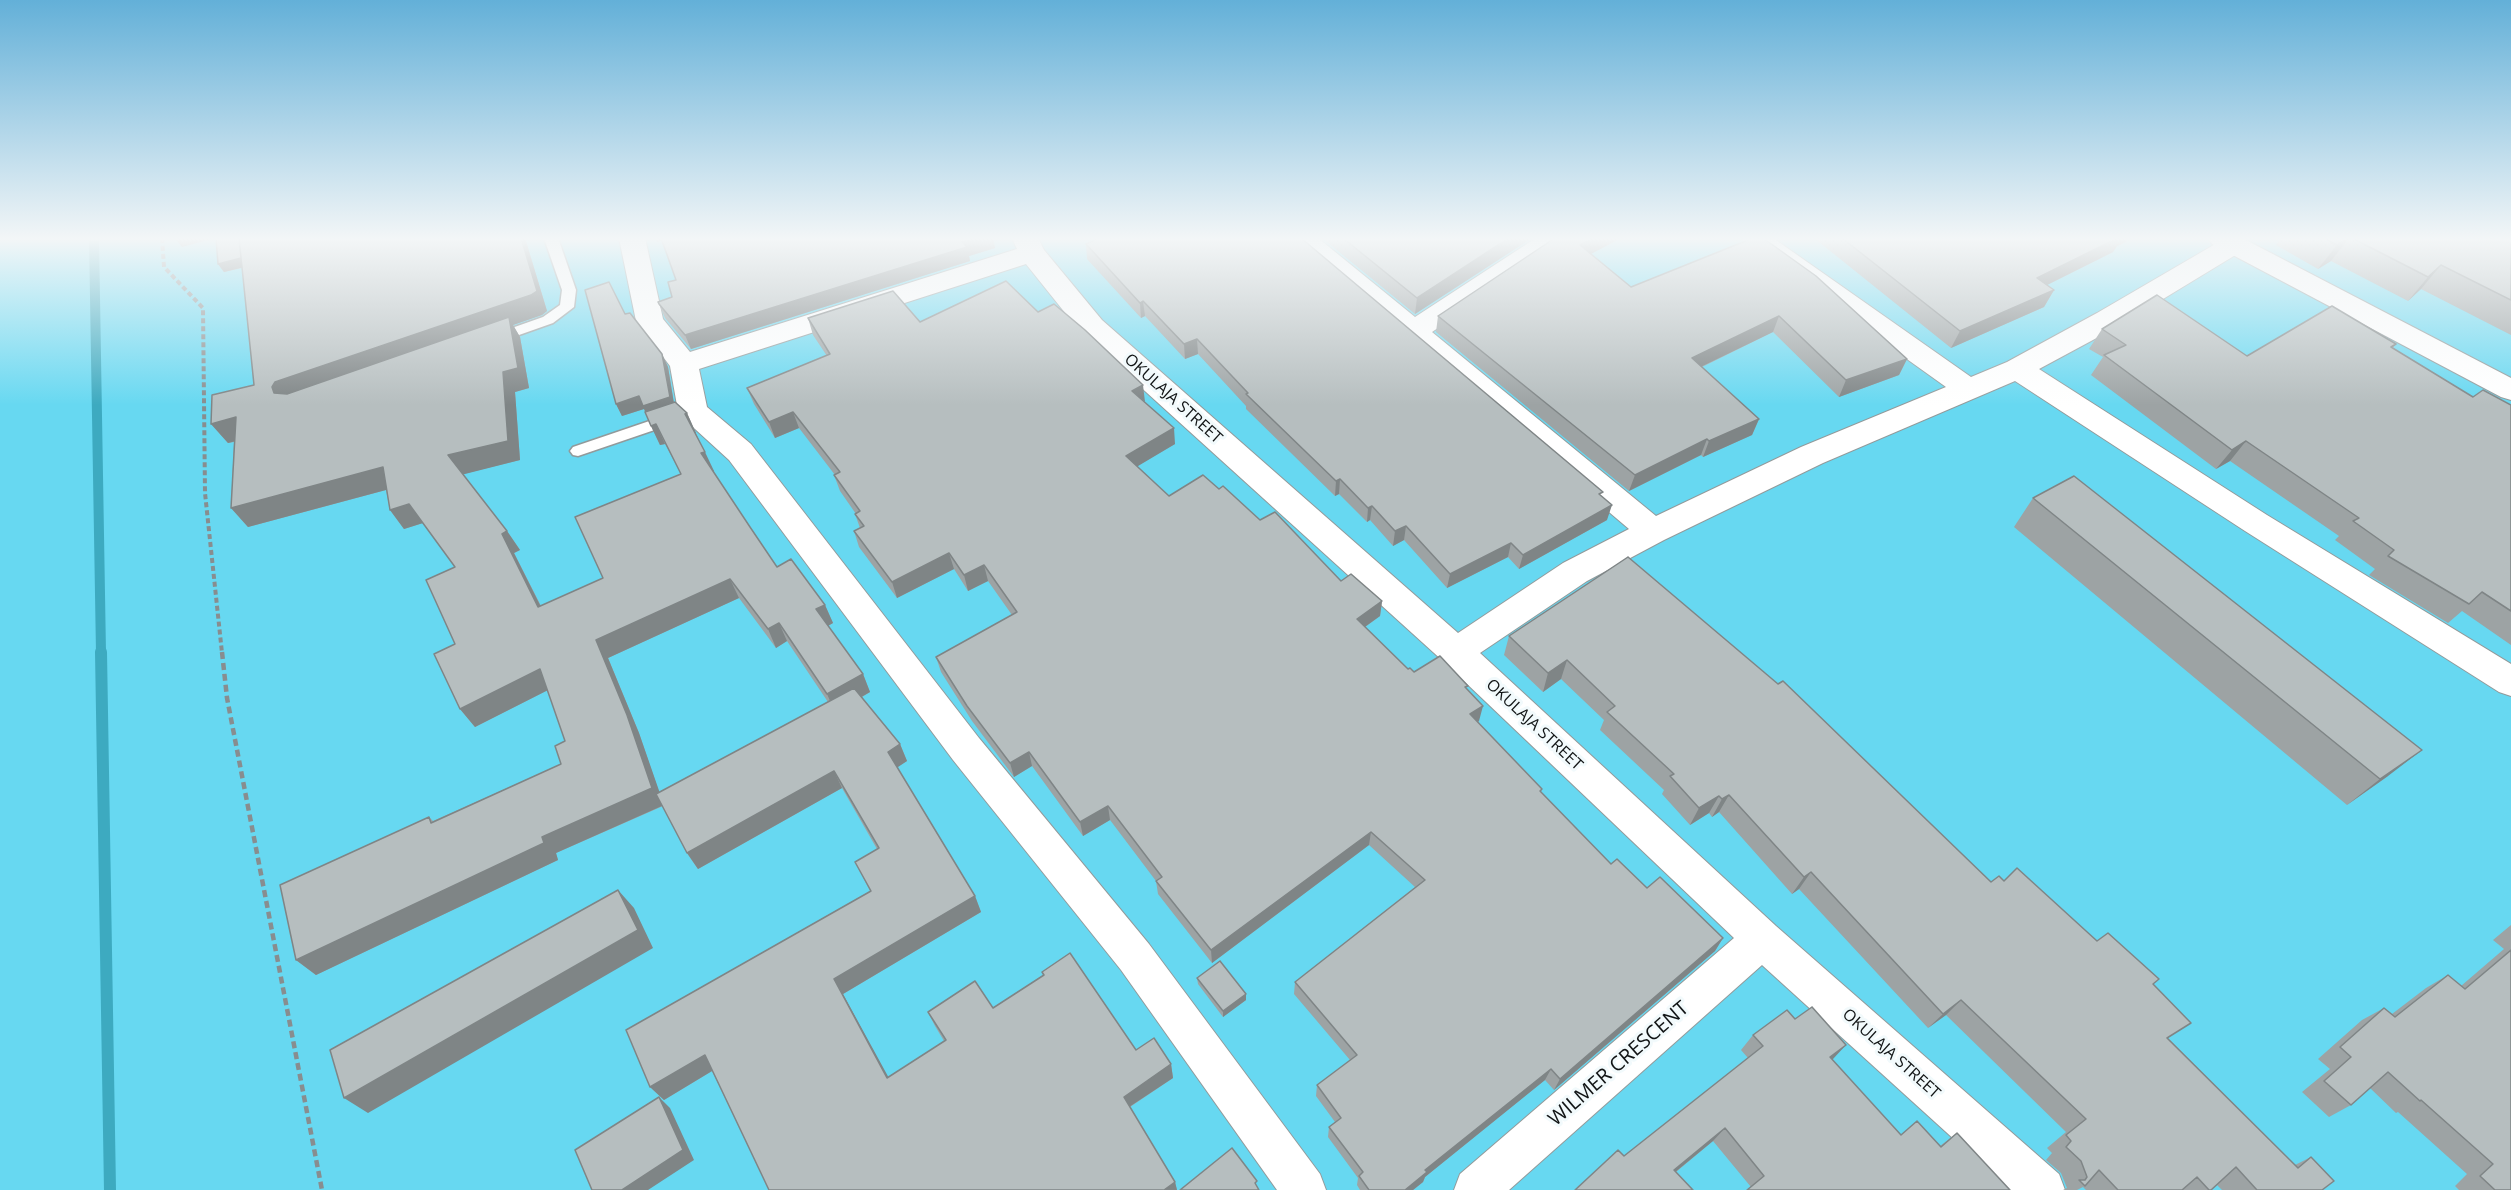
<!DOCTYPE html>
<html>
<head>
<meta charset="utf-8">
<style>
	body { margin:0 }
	canvas { display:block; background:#e4ecee }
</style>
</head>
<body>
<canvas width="2511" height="1190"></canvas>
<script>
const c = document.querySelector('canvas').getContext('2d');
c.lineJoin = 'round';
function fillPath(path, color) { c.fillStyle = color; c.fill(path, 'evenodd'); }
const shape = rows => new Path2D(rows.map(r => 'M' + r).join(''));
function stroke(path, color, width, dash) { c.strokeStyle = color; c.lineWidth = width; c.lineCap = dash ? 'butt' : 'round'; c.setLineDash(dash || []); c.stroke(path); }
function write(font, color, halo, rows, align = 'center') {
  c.font = font + ' "Open Sans",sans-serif'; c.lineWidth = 6; c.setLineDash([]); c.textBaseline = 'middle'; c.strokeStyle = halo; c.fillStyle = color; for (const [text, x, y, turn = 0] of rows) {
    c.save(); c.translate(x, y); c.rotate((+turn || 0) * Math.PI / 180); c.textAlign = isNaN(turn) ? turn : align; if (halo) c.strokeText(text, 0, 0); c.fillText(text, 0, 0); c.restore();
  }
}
fillPath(shape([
	[0,238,2511,238,2511,1190,0,1190]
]), '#67d8f1');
stroke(shape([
	[94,238,101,653]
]), '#3daac0', 10);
stroke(shape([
	[101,652,110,1190]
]), '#3daac0', 12);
const lane = shape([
	[544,238,558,238,576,290,574,307,553,323,502,341,492,341,490,338,492,335,543,317,560,305,562,290,544,238],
	[670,414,675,415,677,419,675,423,578,456,573,455,570,451,573,447,670,414]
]);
const street = shape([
	[619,238,645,238,663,319,690,352,1017,249,1012,238,1038,238,1044,250,1102,320,1458,633,1563,563,1629,529,1293,244,1289,238,1318,238,1415,317,1536,238,1567,238,1563,244,1432,332,1656,516,1801,447,1946,387,1746,244,1742,238,1773,238,1971,377,2007,362,2097,313,2224,239,2238,238,2242,239,2246,245,2242,251,2117,327,2039,369,2267,515,2511,664,2511,696,2499,692,2245,531,2015,381,1823,463,1664,540,1587,581,1480,653,1776,926,2059,1174,2065,1190,2010,1190,1762,965,1509,1190,1454,1190,1460,1174,1734,938,1444,662,1082,334,1026,264,699,369,707,407,751,444,979,738,1149,944,1320,1174,1326,1190,1277,1190,1121,970,953,760,729,460,683,418,678,411,670,366,636,321,619,238]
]);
const secondary = shape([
	[2208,238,2242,238,2511,378,2511,400,2501,397,2212,244,2208,238]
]);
stroke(lane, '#929a9b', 3);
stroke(street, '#929a9b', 2);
stroke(secondary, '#929a9b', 2);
stroke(shape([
	[162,238,164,267,203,308,205,493,222,653]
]), '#888d8f', 4, [5, 3]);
stroke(shape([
	[222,652,227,698,322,1190]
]), '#888d8f', 4.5, [7, 4]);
fillPath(lane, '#fff');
fillPath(street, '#fff');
fillPath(secondary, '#fff');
fillPath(shape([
	[216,238,525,238,547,311,542,315,513,325,520,337,529,388,515,392,520,460,463,474,507,531,520,550,514,553,541,606,603,578,575,517,681,474,665,444,660,445,651,426,644,409,622,416,616,404,585,290,609,282,625,314,630,313,662,354,668,367,674,403,675,402,687,413,713,472,750,527,777,567,791,559,825,605,833,623,828,626,863,674,870,692,862,697,900,744,907,761,897,767,975,896,981,912,843,994,888,1078,944,1041,935,1026,928,1012,975,981,993,1008,1043,975,1042,972,1070,953,1136,1050,1154,1038,1171,1064,1173,1078,1130,1107,1175,1182,1177,1190,769,1190,712,1071,664,1100,650,1087,626,1030,870,891,855,862,877,849,842,788,698,869,687,853,663,806,556,853,558,860,316,975,296,960,280,885,429,817,433,821,561,764,555,746,565,741,548,690,475,727,460,709,434,654,455,644,426,580,455,567,423,523,404,529,390,510,386,490,248,527,231,508,234,442,228,443,211,424,212,395,254,385,242,268,224,272,218,264],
	[739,598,776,648,787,641,828,702,659,792,639,733,608,658],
	[656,238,993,238,995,248,969,256,970,261,691,349,665,318,659,304,672,297,676,280,662,240,657,242],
	[1322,238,1532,238,1415,314],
	[1555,238,1621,238,1590,254,1631,287,1753,238,1907,359,1899,375,1839,397,1773,332,1702,367,1759,419,1752,435,1703,457,1701,455,1629,491,1436,332,1438,316],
	[1814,238,2128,238,2126,242,2117,246,2113,252,2047,285,2054,290,2044,307,1951,348],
	[2281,238,2511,238,2511,335,2421,289,2408,301,2331,261,2318,269,2276,245],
	[1086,244,1602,496,1607,520,1519,569,1508,557,1447,588,1404,540,1393,546,1370,520,1367,522,1339,494,1335,496,1246,409,1246,406,1198,354,1185,359,1145,316,1141,318,1087,259],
	[1038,312,1145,402,1175,444,1137,466,1169,496,1219,489,1341,581,1382,601,1380,616,1365,627,1408,669,1467,689,1479,721,1478,722,1542,789,1541,792,1611,864,1723,938,1715,951,1554,1090,1545,1080,1425,1177,1423,1182,1413,1190,1360,1190,1357,1185,1358,1178,1328,1137,1329,1127,1335,1122,1316,1096,1317,1085,1350,1060,1294,994,1295,982,1415,887,1369,845,1212,963,1158,894,1156,881,1110,820,1083,836,1032,766,1014,777,972,721,941,672,936,657,1012,615,988,581,968,591,954,569,897,598,859,547,854,531,860,528,855,514,856,514,840,491,834,475,835,475,799,428,775,438,754,404,747,388,827,356,813,335,808,318,920,322],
	[2102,329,2247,356,2396,344,2393,348,2473,397,2511,405,2511,645,2462,611,2448,623,2369,575,2375,569,2335,540,2339,536,2230,461,2216,469,2091,375,2103,357,2089,349],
	[2033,498,2388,776,2347,805,2014,527],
	[1628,557,1991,882,2004,881,2097,941,2153,984,2168,1038,2295,1165,2311,1157,2322,1190,2222,1190,2217,1185,2211,1190,2086,1190,2083,1187,2077,1190,2063,1190,2067,1188,2061,1173,2046,1160,2052,1153,2047,1148,2066,1132,1946,1015,1928,1028,1799,889,1792,894,1719,812,1712,817,1709,813,1690,825,1662,794,1664,790,1600,730,1604,720,1561,679,1543,692,1504,655,1509,636],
	[2511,925,2511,1190,2459,1190,2455,1186,2467,1174,2398,1112,2396,1113,2370,1088,2351,1105,2329,1117,2302,1092,2330,1069,2318,1059,2362,1020,2384,1008,2392,1014,2426,988,2448,975,2461,986,2504,949,2493,940],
	[1197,978,1246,1000,1223,1017,1198,984],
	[1753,1035,1832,1060,1901,1135,1917,1121,1940,1146,1957,1133,2010,1190,1751,1187,1713,1141,1676,1172,1624,1156,1748,1058,1741,1050]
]), '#9da3a4');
fillPath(shape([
	[175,238,215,238,182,247],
	[521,238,525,238,547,311,542,315,513,325,520,337,529,388,515,392,520,460,461,475,274,393,272,387,275,382],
	[656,238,662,238,663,240,657,242],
	[976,238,993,238,995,248,969,256,970,261,691,349,685,335],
	[1509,238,1532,238,1415,314,1417,298],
	[1594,238,1621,238,1576,262,1580,245],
	[2116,238,2128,238,2126,242,2117,246,2113,252,2027,295,2037,278],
	[2348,238,2349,238,2331,261,2318,269,2337,245],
	[246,257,252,265,224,272,218,264],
	[2441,265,2421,289,2408,301,2428,277],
	[2054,290,2044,307,1951,348,1960,331],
	[1143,301,1145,316,1141,318,1140,303],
	[1779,316,1773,332,1686,374,1692,358],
	[1197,339,1198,354,1185,359,1184,344],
	[662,354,668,367,675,410,649,419,644,409,622,416,616,404],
	[1907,359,1899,375,1839,397,1846,380],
	[1143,385,1145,402,1132,391],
	[793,412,799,428,775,438,769,422],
	[687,413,696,433,694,433,685,414],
	[236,417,252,437,228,443,211,424],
	[1759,419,1752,435,1703,457,1709,441],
	[656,424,665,444,660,445,651,426],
	[1174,428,1175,444,1128,472,1126,456],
	[1707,439,1701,455,1629,491,1635,475],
	[2246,441,2230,461,2216,469,2232,450],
	[705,452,714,471,710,473,701,453],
	[383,467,397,487,248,527,231,508],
	[1340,479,1339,494,1335,496,1336,481],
	[409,504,423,523,404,529,390,510],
	[1612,505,1607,520,1519,569,1523,555],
	[1372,506,1370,520,1367,522,1368,508],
	[1406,526,1404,540,1393,546,1395,531],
	[507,531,520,550,514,553,550,625,538,607,502,534],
	[1511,543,1508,557,1447,588,1450,574],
	[949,553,954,569,897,598,892,582],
	[984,565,988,581,968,591,964,575],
	[730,579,739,598,608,658,639,733,664,805,556,853,558,860,316,975,296,960,542,837,596,640],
	[1382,601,1380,616,1355,634,1357,619],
	[825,605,833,623,824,628,816,609],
	[779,623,787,641,776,648,768,629],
	[1567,660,1561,679,1543,692,1548,673],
	[540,669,554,687,475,727,460,709],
	[863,674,870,692,835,712,827,694],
	[1483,706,1479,721,1467,729,1470,714],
	[900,744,907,761,895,769,888,752],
	[2422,750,2388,776,2347,805,2380,779],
	[1029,752,1032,766,1014,777,1010,763],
	[834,771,842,788,698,869,687,853],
	[1729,795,1719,812,1712,817,1722,799],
	[1719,796,1709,813,1690,825,1699,808],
	[1108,806,1110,820,1083,836,1080,822],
	[1371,832,1369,845,1212,963,1211,950],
	[1811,872,1799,889,1792,894,1804,877],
	[618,890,634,908,653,948,368,1113,344,1098],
	[975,896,981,912,843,994,896,1091,887,1078,834,979],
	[1723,938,1715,951,1554,1090,1560,1079],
	[1246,994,1246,1000,1223,1017,1223,1011],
	[1961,1000,1946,1015,1928,1028,1943,1014],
	[1846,1045,1833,1059,1816,1072,1830,1057],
	[705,1055,717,1068,664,1100,650,1087],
	[1171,1064,1173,1078,1126,1109,1124,1097],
	[1551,1069,1545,1080,1425,1177,1423,1182,1413,1190,1405,1190,1425,1170],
	[659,1097,670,1108,694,1160,648,1190,622,1190],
	[1725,1128,1713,1141,1663,1182,1674,1170],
	[1175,1182,1177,1190,1164,1190]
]), '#7f8586');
const building = shape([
	[216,238,239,238,241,258,218,264,216,238],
	[239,238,521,238,537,291,531,295,275,382,272,387,274,393,287,394,509,317,518,368,503,372,508,441,448,455,507,531,502,534,538,607,603,578,575,517,681,474,656,424,651,426,645,412,675,402,687,413,685,414,705,452,701,453,750,527,777,567,791,559,825,605,816,609,863,674,827,694,779,623,768,629,730,579,596,640,627,715,652,788,542,837,544,843,296,960,280,885,429,817,431,823,561,764,555,746,565,741,540,669,460,709,434,654,455,644,426,580,455,567,409,504,390,510,383,467,231,508,236,417,211,424,212,395,254,385,239,238],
	[661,238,976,238,962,242,967,247,685,335,659,304,658,302,672,297,668,282,676,280,661,238],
	[1099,238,1301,238,1603,492,1599,494,1612,505,1523,555,1511,543,1450,574,1406,526,1395,531,1372,506,1368,508,1340,479,1336,481,1246,394,1248,393,1197,339,1184,344,1143,301,1140,303,1086,244,1099,238],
	[1343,238,1509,238,1417,298,1343,238],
	[1555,238,1594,238,1580,245,1631,287,1753,238,1763,238,1816,276,1907,359,1846,380,1779,316,1692,358,1759,419,1709,441,1707,439,1635,475,1438,316,1555,238],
	[1842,238,2118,238,2037,278,2054,290,1960,331,1842,238],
	[2324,238,2348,238,2337,245,2324,238],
	[2352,238,2511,238,2511,300,2441,265,2428,277,2352,238],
	[1006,281,1038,312,1054,304,1085,330,1143,385,1132,391,1174,428,1126,456,1169,496,1203,475,1219,489,1223,486,1260,520,1275,512,1341,581,1351,574,1382,601,1357,619,1408,669,1410,668,1414,672,1440,656,1468,686,1465,687,1483,706,1470,714,1542,789,1540,791,1611,864,1617,859,1647,888,1660,877,1723,938,1560,1079,1551,1069,1425,1170,1427,1172,1405,1190,1369,1190,1359,1176,1363,1172,1329,1127,1341,1118,1317,1085,1357,1055,1295,982,1425,880,1371,832,1211,950,1156,881,1162,877,1108,806,1080,822,1029,752,1010,763,967,706,936,657,1017,612,984,565,964,575,949,553,892,582,854,531,864,526,855,514,860,511,834,475,840,472,793,412,769,422,747,388,830,354,808,318,893,291,920,322,1006,281],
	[609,282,625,314,630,313,662,354,670,397,643,406,639,396,616,404,585,290,609,282],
	[2157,295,2247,356,2332,306,2396,344,2391,347,2473,397,2483,390,2511,405,2511,611,2482,592,2469,604,2388,556,2394,550,2353,521,2359,518,2246,441,2232,450,2104,355,2126,345,2102,329,2157,295],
	[2074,476,2422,750,2380,779,2033,498,2074,476],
	[1628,557,1778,684,1783,681,1991,882,1999,876,2004,881,2017,868,2097,941,2108,933,2159,979,2153,984,2191,1023,2167,1038,2298,1168,2311,1157,2334,1181,2322,1190,2257,1190,2236,1167,2211,1190,2209,1190,2197,1177,2182,1190,2118,1190,2099,1170,2085,1186,2079,1180,2085,1180,2087,1177,2081,1161,2066,1147,2071,1141,2066,1135,2086,1119,1961,1000,1943,1014,1811,872,1804,877,1729,795,1722,799,1719,796,1699,808,1670,776,1674,774,1607,712,1615,706,1567,660,1548,673,1509,636,1628,557],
	[854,688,900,744,888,752,975,896,834,979,887,1078,946,1040,928,1012,975,981,993,1008,1044,975,1042,972,1070,953,1136,1050,1154,1038,1171,1064,1124,1097,1175,1182,1164,1190,769,1190,705,1055,650,1087,626,1030,871,891,855,862,879,848,834,771,687,853,656,794,854,688],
	[618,890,638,930,344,1098,330,1050,618,890],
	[2511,950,2511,1190,2495,1190,2480,1176,2493,1164,2421,1100,2420,1101,2388,1072,2351,1105,2324,1081,2351,1057,2340,1047,2384,1008,2395,1017,2448,975,2465,989,2511,950],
	[1220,961,1246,994,1223,1011,1197,978,1220,961],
	[1812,1007,1846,1045,1830,1057,1901,1135,1917,1121,1941,1147,1957,1133,2010,1190,1747,1190,1764,1176,1725,1128,1674,1170,1693,1190,1575,1190,1618,1150,1624,1156,1763,1046,1753,1035,1787,1010,1795,1019,1812,1007],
	[659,1097,683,1150,622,1190,592,1190,575,1150,659,1097],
	[1232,1148,1257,1181,1255,1183,1259,1190,1180,1190,1232,1148]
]);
fillPath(building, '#b6bebf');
stroke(building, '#7f8586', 1.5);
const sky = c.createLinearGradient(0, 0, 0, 405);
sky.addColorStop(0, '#63b0d8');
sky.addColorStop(0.59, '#f3f6f7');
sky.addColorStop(1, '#f3f6f700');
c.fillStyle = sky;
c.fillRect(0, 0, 2511, 405);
write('16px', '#111415', '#f2fafc', [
	["OKULAJA STREET",1173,399,42],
	["OKULAJA STREET",1534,725,43],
	["OKULAJA STREET",1891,1054,42]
]);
write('20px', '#111415', '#f2fafc', [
	["WILMER CRESCENT",1619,1064,-41]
]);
</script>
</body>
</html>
